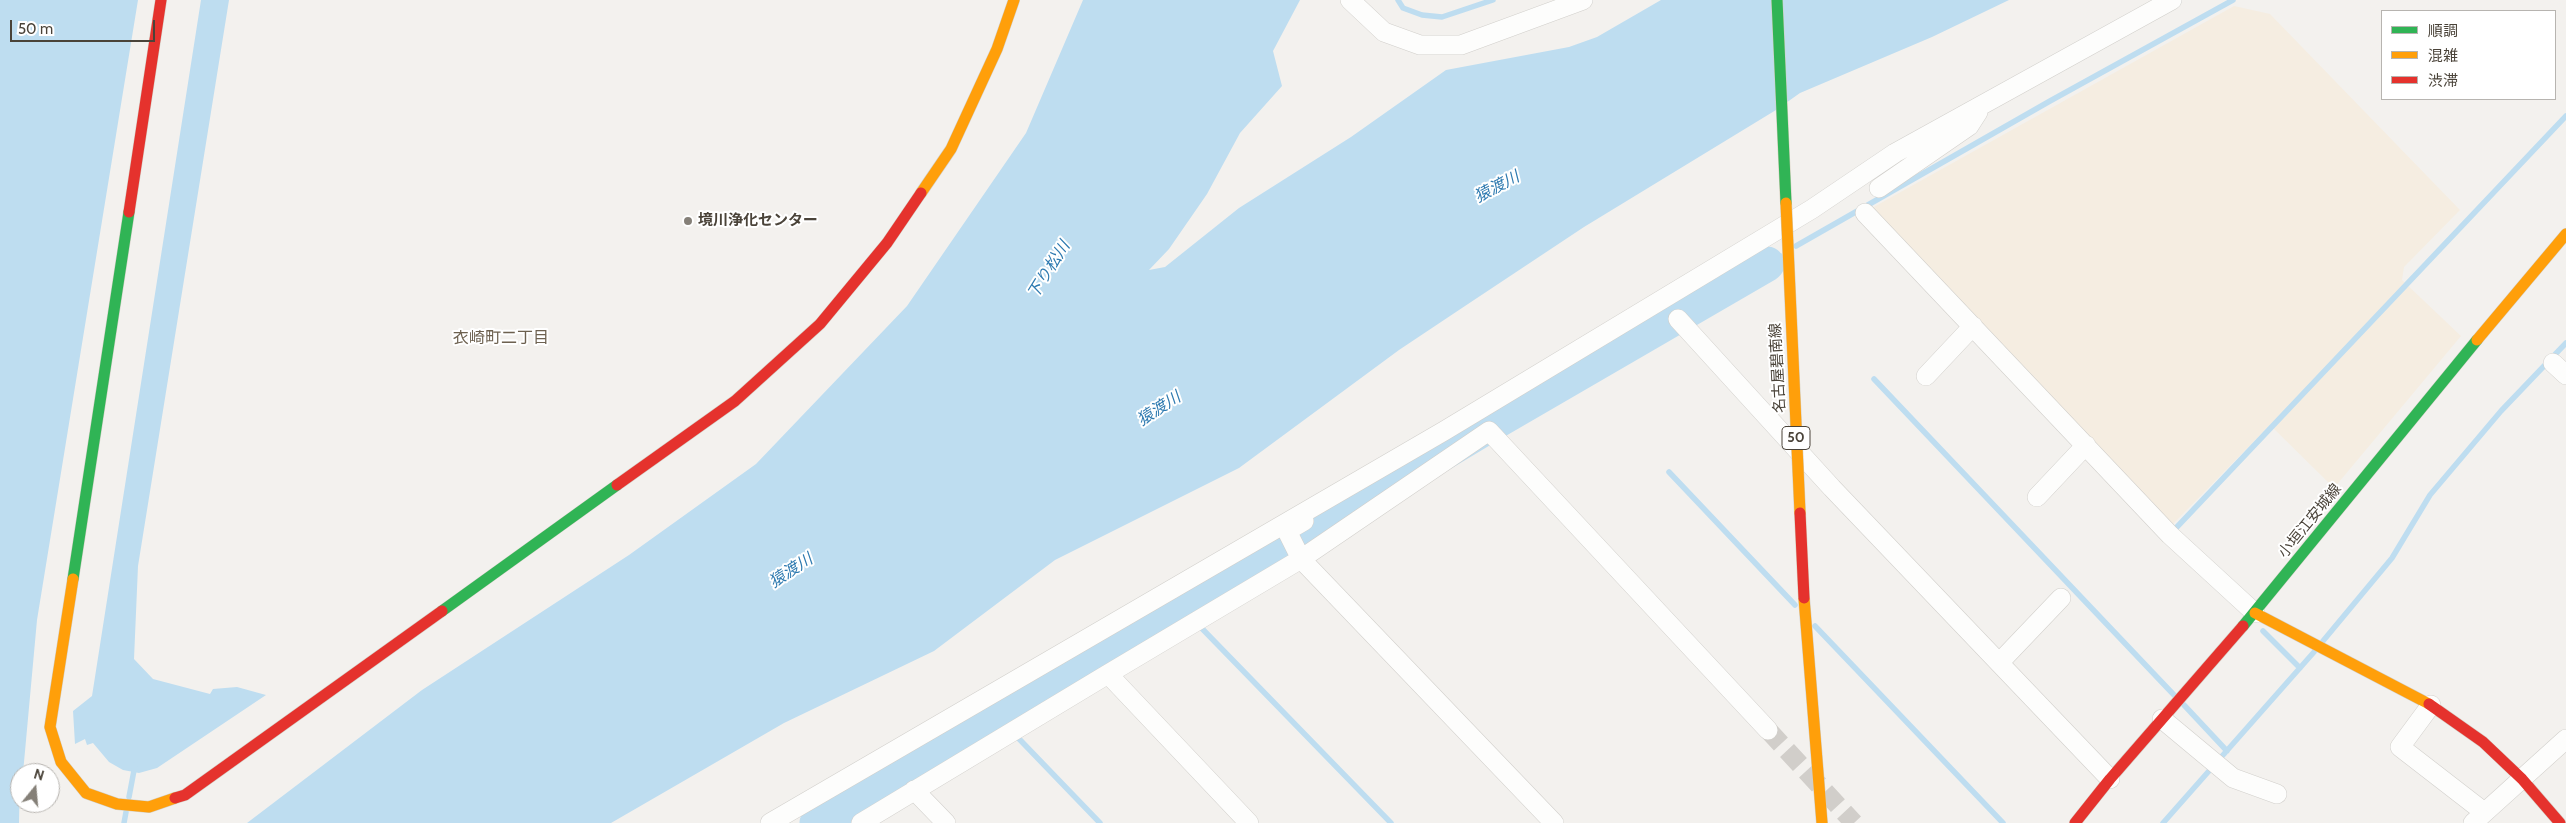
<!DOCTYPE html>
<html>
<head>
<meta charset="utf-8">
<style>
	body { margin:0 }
	#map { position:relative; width:2566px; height:823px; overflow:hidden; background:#f3f1ee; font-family:Cabin,"Noto Sans JP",sans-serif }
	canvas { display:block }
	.legend { position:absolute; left:2381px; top:10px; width:175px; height:90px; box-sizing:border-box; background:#fff; border:1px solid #b7b4b0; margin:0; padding:6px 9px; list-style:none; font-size:15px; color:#4a4339 }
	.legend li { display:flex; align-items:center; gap:10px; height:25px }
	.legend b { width:25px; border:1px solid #b7b4b0 }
	.north { position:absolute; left:10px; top:763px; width:50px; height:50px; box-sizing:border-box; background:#fff; border:1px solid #b7b4b0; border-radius:50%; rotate:17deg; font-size:14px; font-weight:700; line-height:20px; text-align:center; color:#4a4339 }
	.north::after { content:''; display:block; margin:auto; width:18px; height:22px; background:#858078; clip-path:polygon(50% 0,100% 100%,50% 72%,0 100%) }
	.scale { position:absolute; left:10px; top:20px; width:145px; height:22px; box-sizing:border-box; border:2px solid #4a4339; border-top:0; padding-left:6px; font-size:15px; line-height:18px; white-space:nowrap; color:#4a4339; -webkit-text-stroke:4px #fff; paint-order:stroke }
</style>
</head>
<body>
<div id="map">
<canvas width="2566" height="823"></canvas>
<ul class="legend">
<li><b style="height:6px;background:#30b455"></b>順調</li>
<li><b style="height:6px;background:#ff9f0a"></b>混雑</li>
<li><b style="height:6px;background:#e5322d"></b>渋滞</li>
</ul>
<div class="north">N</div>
<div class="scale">50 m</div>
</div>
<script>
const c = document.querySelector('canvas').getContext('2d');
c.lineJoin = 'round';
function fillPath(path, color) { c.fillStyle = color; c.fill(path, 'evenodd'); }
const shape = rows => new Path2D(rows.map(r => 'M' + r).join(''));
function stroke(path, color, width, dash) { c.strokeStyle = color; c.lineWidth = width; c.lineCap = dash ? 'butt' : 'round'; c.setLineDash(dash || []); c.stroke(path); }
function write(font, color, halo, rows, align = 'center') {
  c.font = font + ' Cabin,"Noto Sans JP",sans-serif'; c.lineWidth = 4; c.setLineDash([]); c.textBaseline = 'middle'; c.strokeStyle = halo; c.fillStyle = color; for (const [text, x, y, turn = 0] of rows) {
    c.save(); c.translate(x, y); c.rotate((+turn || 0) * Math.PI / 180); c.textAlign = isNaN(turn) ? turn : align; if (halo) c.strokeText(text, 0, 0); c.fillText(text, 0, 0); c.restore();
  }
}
fillPath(shape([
	[2234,6,2270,14,2460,210,2404,267,2402,280,2461,336,2334,488,2270,425,2172,525,1872,208]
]), '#f5ede1');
fillPath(shape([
	[0,0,138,0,37,620,23,773,20,773,19,823,0,823],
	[201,0,229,0,138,566,134,659,153,679,210,694,213,689,237,687,266,695,157,768,139,773,123,770,109,762,93,743,87,745,85,739,75,744,73,711,92,696],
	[1083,0,1300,0,1273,51,1282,86,1240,133,1207,194,1169,249,1149,270,1165,267,1239,208,1351,137,1446,70,1569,47,1597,37,1661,0,2009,0,1932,37,1800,93,1776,110,1584,227,1468,304,1399,350,1239,468,1055,560,934,651,784,723,611,823,247,823,422,690,629,555,756,464,907,306,1026,133]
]), '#beddf0');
stroke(shape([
	[1398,0,1403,8,1422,15,1442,17,1493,0],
	[1796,246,2050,101,2233,0],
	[1767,264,1780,256],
	[1874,379,2174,695],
	[1669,472,1795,605],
	[2176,528,2566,116],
	[1183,609,1391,823],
	[1815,626,2003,823],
	[2263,631,2300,668],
	[2323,641,2392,558,2430,495,2501,411,2566,343],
	[2184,705,2227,751],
	[998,717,1100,823],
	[129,797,135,765],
	[124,823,126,812],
	[2163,823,2314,652]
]), '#beddf0', 5.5);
stroke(shape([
	[817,823,1285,548,1488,426,1767,264]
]), '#beddf0', 35);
stroke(shape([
	[1768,730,1854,823]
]), '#d1ceca', 19, [19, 9]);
const street = shape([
	[1350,0,1384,32,1420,45,1461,45,1583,0],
	[1879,188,1969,126,1978,112],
	[1865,213,2170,535,2255,613],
	[1678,319,1832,488,2110,779],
	[2553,363,2566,375],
	[1926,376,1973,326],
	[2037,497,2086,445],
	[1304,521,1287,531,1301,559,1489,431,1768,730],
	[1999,663,2061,598],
	[1108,674,1301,559,1554,823],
	[2431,705,2400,747,2484,812],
	[2162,719,2233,778,2277,794],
	[914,790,946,823],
	[770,823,1444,431,1812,209,1895,153,2172,0],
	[861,823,1108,674,1249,823],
	[2473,823,2566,739]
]);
const fast = shape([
	[73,579,129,212],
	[442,611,617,485],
	[2243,626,2477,340]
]);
const slow = shape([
	[921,193,951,149,997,49,1014,0],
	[2477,340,2566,234],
	[73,579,50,727,61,762,86,793,117,804,149,807,175,798],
	[1804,598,1822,823],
	[2255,613,2429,704]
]);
const jam = shape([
	[129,212,161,0],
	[617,485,735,401,820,324,887,243,921,193],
	[2429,704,2483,742,2522,779,2560,823],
	[175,798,185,795,442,611],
	[2075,823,2110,779,2243,626]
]);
stroke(street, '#d1cfcb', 20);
stroke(fast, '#d2cec5', 12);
stroke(slow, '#d2cec5', 12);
stroke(jam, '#d2cec5', 12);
stroke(street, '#fdfdfc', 19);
stroke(fast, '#30b455', 11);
stroke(slow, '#ff9f0a', 11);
stroke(jam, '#e5322d', 11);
const fastBridge = shape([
	[1777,0,1786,203]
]);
const slowBridge = shape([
	[1786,203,1800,513]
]);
const jamBridge = shape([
	[1800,513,1804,598]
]);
stroke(fastBridge, '#d5cdbb', 12, []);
stroke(slowBridge, '#d5cdbb', 12, []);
stroke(jamBridge, '#d5cdbb', 12, []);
stroke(fastBridge, '#30b455', 11);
stroke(slowBridge, '#ff9f0a', 11);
stroke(jamBridge, '#e5322d', 11);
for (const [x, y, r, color] of [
	[688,221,5,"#858078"]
]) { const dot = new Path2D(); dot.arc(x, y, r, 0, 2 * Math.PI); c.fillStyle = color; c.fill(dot); stroke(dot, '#fff', 2); }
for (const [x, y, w] of [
	[1796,438,28]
]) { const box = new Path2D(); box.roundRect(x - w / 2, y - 11.5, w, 23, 4); c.fillStyle = '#fff'; c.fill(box); stroke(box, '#4a4339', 1); }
write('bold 14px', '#4a4339', null, [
	["50",1796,438]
]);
write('bold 15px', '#4a4339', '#fff', [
	["境川浄化センター",698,221]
], 'left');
write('15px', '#4a4339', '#fff', [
	["名古屋碧南線",1778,368,-93],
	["小垣江安城線",2310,521,-51]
]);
write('italic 16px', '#2e7ab0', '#fff', [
	["猿渡川",1497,187,-28],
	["下り松川",1049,270,-58],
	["猿渡川",1159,409,-33],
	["猿渡川",791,571,-33]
]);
write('16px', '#6d6150', '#fff', [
	["衣崎町二丁目",501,338]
]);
</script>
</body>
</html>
